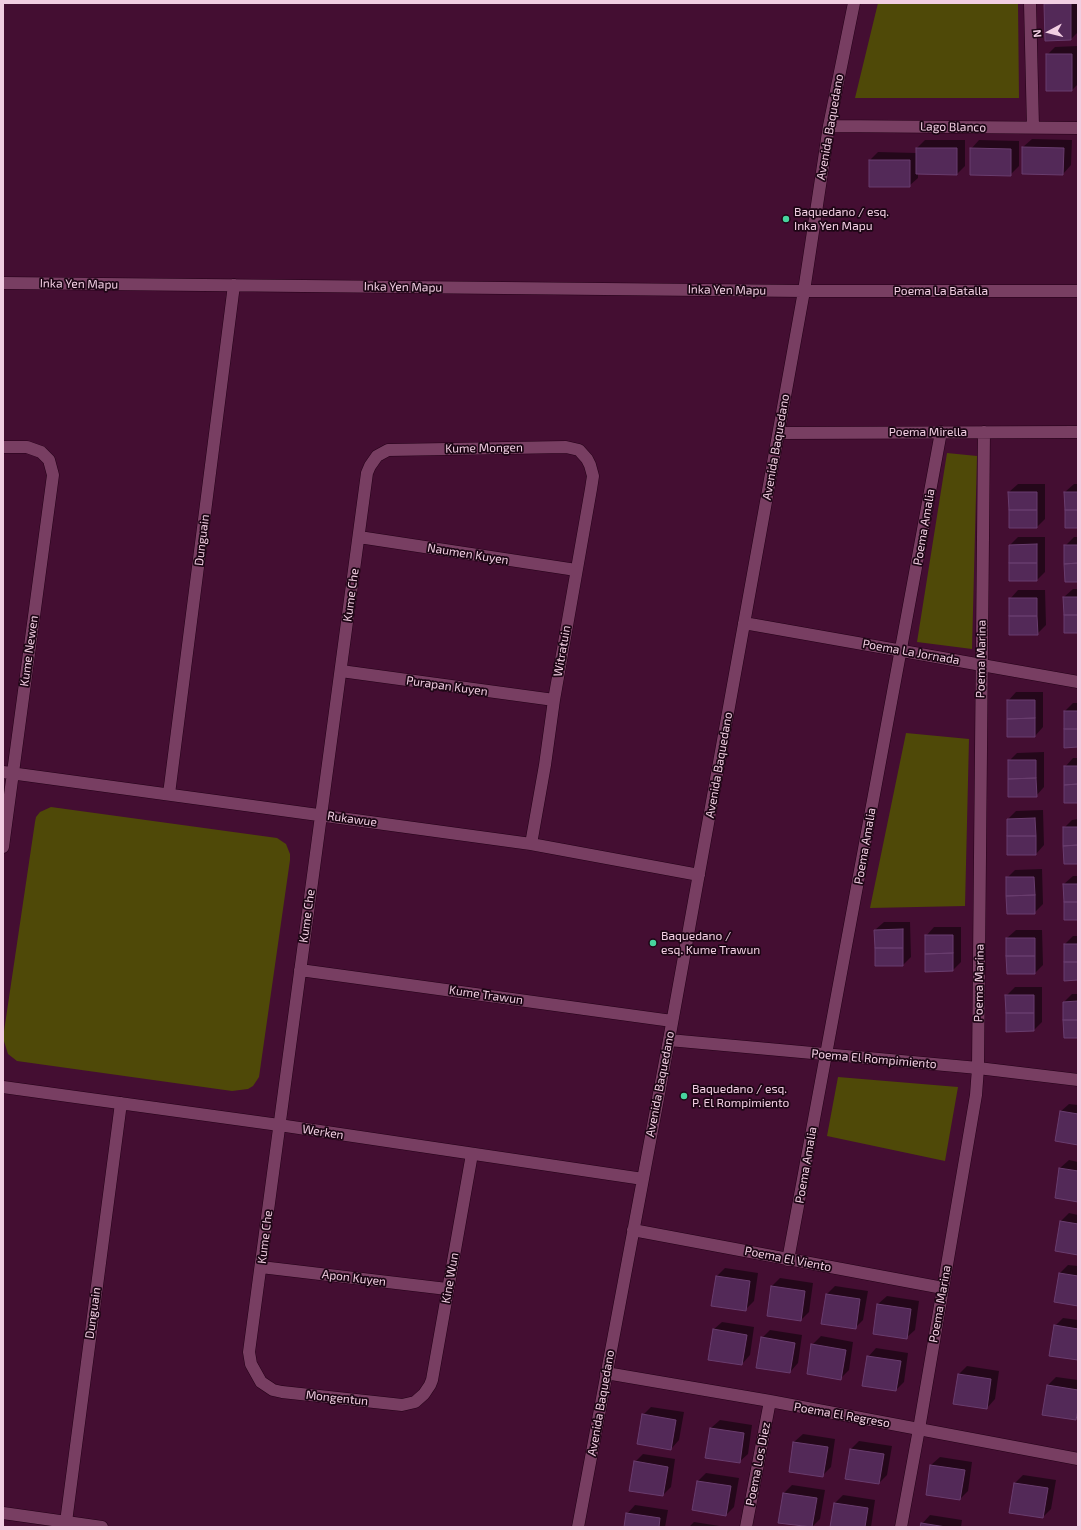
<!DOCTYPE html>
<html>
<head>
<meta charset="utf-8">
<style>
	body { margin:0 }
	#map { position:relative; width:1081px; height:1530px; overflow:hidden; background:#440e32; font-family:"Exo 2",sans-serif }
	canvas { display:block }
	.frame { position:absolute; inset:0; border:4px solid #f1cee2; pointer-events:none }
	.north { position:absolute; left:1029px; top:12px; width:40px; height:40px; -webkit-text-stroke:3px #1d0615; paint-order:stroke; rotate:263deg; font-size:11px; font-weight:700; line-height:16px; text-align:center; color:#f1cee2 }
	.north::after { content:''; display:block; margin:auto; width:14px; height:18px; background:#f1cee2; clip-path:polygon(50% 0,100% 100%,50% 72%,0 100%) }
</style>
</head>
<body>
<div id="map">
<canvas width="1081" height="1530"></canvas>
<div class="frame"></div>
<div class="north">N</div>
</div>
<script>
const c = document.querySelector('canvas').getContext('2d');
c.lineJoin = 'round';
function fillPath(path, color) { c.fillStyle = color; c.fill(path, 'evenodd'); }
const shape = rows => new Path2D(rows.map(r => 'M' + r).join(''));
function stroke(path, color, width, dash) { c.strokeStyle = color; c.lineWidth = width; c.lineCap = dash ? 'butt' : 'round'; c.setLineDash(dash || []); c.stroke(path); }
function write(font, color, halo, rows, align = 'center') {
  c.font = font + ' "Exo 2",sans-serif'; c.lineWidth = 3.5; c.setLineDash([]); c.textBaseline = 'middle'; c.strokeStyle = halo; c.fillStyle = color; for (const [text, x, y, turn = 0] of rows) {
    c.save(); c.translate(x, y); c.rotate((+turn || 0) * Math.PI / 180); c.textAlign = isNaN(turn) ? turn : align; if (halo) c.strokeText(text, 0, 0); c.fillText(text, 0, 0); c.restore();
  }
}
fillPath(shape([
	[878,3,1018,3,1019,98,855,98],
	[947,453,977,456,972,649,917,642],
	[906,733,969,739,965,906,870,908],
	[51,807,277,838,286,844,290,854,290,860,259,1077,253,1086,248,1089,232,1091,17,1061,8,1054,3,1038,35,822,36,817,40,812],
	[838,1077,958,1087,945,1161,827,1136]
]), '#4f4908');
fillPath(shape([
	[1046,3,1078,3,1078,32,1071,39,1045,4],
	[1078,46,1078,84,1072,90,1047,55,1055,47],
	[1032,139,1072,140,1071,165,1063,174,1023,147],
	[925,140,965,140,965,166,957,174,918,173,918,178,909,186,870,160,878,152,917,153,917,148],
	[979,140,1019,141,1019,166,1010,175,971,149],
	[1018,484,1045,484,1045,519,1037,527,1009,492],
	[1074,484,1078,484,1078,527,1065,492],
	[1018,537,1045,537,1045,572,1037,580,1010,545],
	[1074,537,1078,537,1078,581,1065,546],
	[1073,589,1078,589,1078,632,1064,597],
	[1018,590,1045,590,1046,625,1037,634,1010,599],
	[1016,692,1043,692,1043,727,1035,736,1008,701],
	[1073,703,1078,703,1078,746,1065,711],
	[1044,752,1044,787,1036,796,1009,761,1017,753],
	[1073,758,1078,758,1078,802,1065,767],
	[1043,810,1044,845,1036,854,1008,819,1016,811],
	[1078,819,1078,863,1064,828,1072,820],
	[1042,869,1043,904,1034,913,1007,878,1015,870],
	[1073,876,1078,876,1078,919,1064,884],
	[884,922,910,922,911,957,903,965,875,930],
	[934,927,961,927,961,962,953,970,926,936],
	[1016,930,1042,930,1043,965,1035,973,1007,938],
	[1073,936,1078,936,1078,979,1065,944],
	[1015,987,1042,987,1042,1022,1034,1030,1007,1031,1006,996],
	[1072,994,1078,994,1078,1037,1064,1002],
	[1069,1104,1078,1105,1078,1144,1060,1112],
	[1069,1160,1078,1162,1078,1201,1060,1168],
	[1069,1213,1078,1215,1078,1254,1061,1221],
	[1068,1265,1078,1266,1078,1305,1056,1302,1060,1273],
	[725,1268,758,1273,754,1301,745,1310,713,1305,717,1276],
	[780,1278,813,1283,809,1312,801,1320,772,1286],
	[835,1286,868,1291,863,1320,855,1328,827,1294],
	[887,1296,919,1301,915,1330,906,1338,878,1304],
	[1063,1318,1078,1320,1078,1359,1055,1326],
	[722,1322,754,1327,750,1355,742,1364,713,1330],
	[770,1330,802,1335,798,1363,790,1372,762,1338],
	[821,1336,853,1342,849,1370,841,1378,812,1345],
	[876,1348,908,1353,904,1382,896,1390,868,1357],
	[967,1366,999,1371,995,1399,987,1408,959,1374],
	[1056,1377,1078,1380,1078,1417,1076,1419,1043,1414,1048,1385],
	[651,1407,684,1412,679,1440,671,1449,643,1415],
	[720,1420,752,1425,748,1454,739,1462,711,1428],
	[803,1434,835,1439,831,1467,822,1476,794,1442],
	[859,1441,892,1446,887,1475,879,1483,851,1449],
	[643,1454,675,1459,671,1487,663,1495,635,1462],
	[940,1457,972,1462,968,1491,960,1499,931,1465],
	[706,1473,739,1478,734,1507,726,1515,698,1481],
	[1023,1475,1056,1480,1051,1509,1043,1517,1015,1483],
	[792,1485,825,1490,820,1519,812,1527,779,1522,784,1493],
	[843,1495,875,1500,871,1527,831,1527,835,1503],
	[635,1505,668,1510,665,1527,625,1527,627,1514],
	[930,1515,962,1520,961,1527,921,1527,922,1524],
	[694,1522,726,1527,689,1527]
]), '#0007');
const building = shape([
	[1071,3,1071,40,1045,41,1044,4,1071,3],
	[1046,54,1072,54,1072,91,1046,91,1046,54],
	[1022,147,1064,148,1063,175,1022,174,1022,147],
	[916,148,957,148,957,175,916,174,916,148],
	[970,148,1011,149,1011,176,970,175,970,148],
	[869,160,910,160,910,187,869,187,869,160],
	[1008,492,1037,492,1037,510,1009,510,1008,492],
	[1064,492,1078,492,1078,510,1065,510,1064,492],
	[1009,510,1037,510,1037,528,1009,528,1009,510],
	[1065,510,1078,510,1078,528,1065,528,1065,510],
	[1037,544,1037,563,1009,563,1009,545,1037,544],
	[1064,545,1078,545,1078,563,1064,564,1064,545],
	[1009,563,1037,563,1037,581,1009,581,1009,563],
	[1078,563,1078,582,1065,582,1064,564,1078,563],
	[1063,597,1078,597,1078,615,1064,615,1063,597],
	[1009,598,1037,598,1037,616,1009,616,1009,598],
	[1064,615,1078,615,1078,633,1064,633,1064,615],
	[1009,616,1037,616,1038,635,1009,635,1009,616],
	[1007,700,1035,700,1035,718,1007,719,1007,700],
	[1064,711,1078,711,1078,729,1064,729,1064,711],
	[1035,718,1035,737,1007,737,1007,719,1035,718],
	[1064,729,1078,729,1078,747,1064,748,1064,729],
	[1008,760,1036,760,1036,778,1008,779,1008,760],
	[1064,766,1078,766,1078,784,1064,785,1064,766],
	[1036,778,1037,797,1008,797,1008,779,1036,778],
	[1078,784,1078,803,1064,803,1064,785,1078,784],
	[1035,818,1036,836,1007,836,1007,819,1035,818],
	[1063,827,1078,827,1078,845,1063,846,1063,827],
	[1007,836,1036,836,1036,855,1007,855,1007,836],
	[1078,845,1078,864,1064,864,1063,846,1078,845],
	[1006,877,1034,877,1035,895,1006,896,1006,877],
	[1063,884,1078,884,1078,902,1064,902,1063,884],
	[1035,895,1035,914,1007,914,1006,896,1035,895],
	[1064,902,1078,902,1078,920,1064,920,1064,902],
	[903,929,903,948,875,948,874,930,903,929],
	[925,935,953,935,953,953,925,954,925,935],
	[1006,938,1035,938,1035,956,1006,956,1006,938],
	[1064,944,1078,944,1078,962,1064,962,1064,944],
	[875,948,903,948,903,966,875,966,875,948],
	[953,953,953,971,925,972,925,954,953,953],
	[1006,956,1035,956,1035,974,1007,974,1006,956],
	[1064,962,1078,962,1078,980,1064,981,1064,962],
	[1005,995,1034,995,1034,1013,1006,1013,1005,995],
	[1078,1001,1078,1020,1063,1020,1063,1002,1078,1001],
	[1006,1013,1034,1013,1034,1031,1006,1032,1006,1013],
	[1063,1020,1078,1020,1078,1038,1064,1038,1063,1020],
	[1060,1111,1078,1114,1078,1145,1055,1141,1060,1111],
	[1059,1168,1078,1171,1078,1202,1055,1198,1059,1168],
	[1060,1221,1078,1224,1078,1255,1055,1251,1060,1221],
	[1059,1273,1078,1276,1078,1306,1054,1302,1059,1273],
	[716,1276,750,1281,746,1311,711,1306,716,1276],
	[771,1286,805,1291,801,1321,767,1316,771,1286],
	[826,1294,860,1299,856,1329,821,1324,826,1294],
	[877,1304,911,1309,907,1339,873,1334,877,1304],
	[1054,1325,1078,1329,1078,1360,1049,1356,1054,1325],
	[713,1329,747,1335,742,1365,708,1360,713,1329],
	[761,1337,795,1343,790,1373,756,1368,761,1337],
	[811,1344,846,1350,841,1380,807,1374,811,1344],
	[867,1356,901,1361,896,1391,862,1386,867,1356],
	[958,1374,991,1379,987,1409,953,1404,958,1374],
	[1047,1385,1078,1390,1078,1410,1076,1420,1042,1415,1047,1385],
	[642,1414,676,1420,671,1450,637,1444,642,1414],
	[710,1428,744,1433,740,1463,705,1458,710,1428],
	[793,1442,828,1447,823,1477,789,1472,793,1442],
	[850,1449,884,1454,879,1484,845,1479,850,1449],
	[634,1461,668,1467,663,1496,629,1491,634,1461],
	[930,1465,965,1470,960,1500,926,1495,930,1465],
	[697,1481,731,1486,726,1516,692,1510,697,1481],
	[1014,1483,1048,1488,1043,1518,1009,1513,1014,1483],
	[783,1493,817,1498,812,1527,778,1523,783,1493],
	[834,1503,868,1508,865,1527,830,1527,834,1503],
	[626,1513,660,1518,659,1527,624,1527,626,1513],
	[921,1523,946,1527,920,1527,921,1523]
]);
fillPath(building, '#532958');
stroke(building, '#693d6e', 1);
const street = shape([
	[1030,3,1033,127],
	[829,126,1078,128],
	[3,283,804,291,1078,291],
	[779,433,1078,432],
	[3,447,27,447,41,452,49,460,53,475,3,847],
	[359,537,576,570],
	[744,623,1078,682],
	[341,671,554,700],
	[3,772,531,844,699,875],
	[169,794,234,285],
	[300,970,672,1021],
	[669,1040,978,1068,1078,1080],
	[3,1087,279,1125,643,1179],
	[472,1154,432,1380,430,1385,424,1394,415,1402,402,1405,282,1392,273,1390,261,1382,251,1364,249,1352,367,473,370,466,377,456,388,450,566,447,579,450,587,459,590,465,593,476,591,489,554,700,545,765,531,844],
	[633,1230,943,1288],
	[788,1260,941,432],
	[261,1267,447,1289],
	[606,1373,770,1401,1078,1459],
	[3,1513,102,1527],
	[66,1522,121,1103],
	[578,1527,669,1040,771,474,804,291,829,126,854,3],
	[746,1527,770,1401],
	[901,1527,919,1429,976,1095,978,1068,984,432]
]);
stroke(street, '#240018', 13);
stroke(street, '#783e62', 12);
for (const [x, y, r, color] of [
	[786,219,4,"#47d49e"],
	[653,943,4,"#47d49e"],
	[684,1096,4,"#47d49e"]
]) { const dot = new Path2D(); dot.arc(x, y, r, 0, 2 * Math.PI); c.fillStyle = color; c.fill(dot); stroke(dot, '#1d0615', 1.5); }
write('12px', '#f1cee2', '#1d0615', [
	["Avenida Baquedano",830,127,-80],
	["Lago Blanco",953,127,1],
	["Inka Yen Mapu",79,284,1],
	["Inka Yen Mapu",403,287,1],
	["Inka Yen Mapu",727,290,1],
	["Poema La Batalla",941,291],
	["Poema Mirella",928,432],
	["Avenida Baquedano",776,447,-80],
	["Kume Mongen",484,448,-1],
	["Poema Amalia",924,527,-80],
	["Dunguain",202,540,-83],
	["Naumen Kuyen",468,554,9],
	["Kume Che",351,595,-82],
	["Kume Newen",29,651,-82],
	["Witratuin",562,651,-80],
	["Poema La Jornada",911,652,10],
	["Poema Marina",981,659,-89],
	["Purapan Kuyen",447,686,8],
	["Avenida Baquedano",719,765,-80],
	["Rukawue",352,819,8],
	["Poema Amalia",865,846,-80],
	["Kume Che",307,916,-82],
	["Poema Marina",979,983,-89],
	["Kume Trawun",486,995,8],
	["Poema El Rompimiento",874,1059,5],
	["Avenida Baquedano",660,1084,-79],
	["Werken",323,1132,9],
	["Poema Amalia",806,1165,-80],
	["Kume Che",265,1237,-83],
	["Poema El Viento",788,1259,11],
	["Apon Kuyen",354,1278,7],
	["Kine Wun",450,1278,-80],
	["Poema Marina",940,1304,-80],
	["Dunguain",93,1313,-82],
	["Mongentun",337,1398,6],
	["Avenida Baquedano",601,1403,-80],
	["Poema El Regreso",842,1415,10],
	["Poema Los Diez",758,1464,-79]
]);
write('12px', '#f1cee2', '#1d0615', [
	["Baquedano / esq.",794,212],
	["Inka Yen Mapu",794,226],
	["Baquedano /",661,936],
	["esq. Kume Trawun",661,950],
	["Baquedano / esq.",692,1089],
	["P. El Rompimiento",692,1103]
], 'left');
</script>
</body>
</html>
